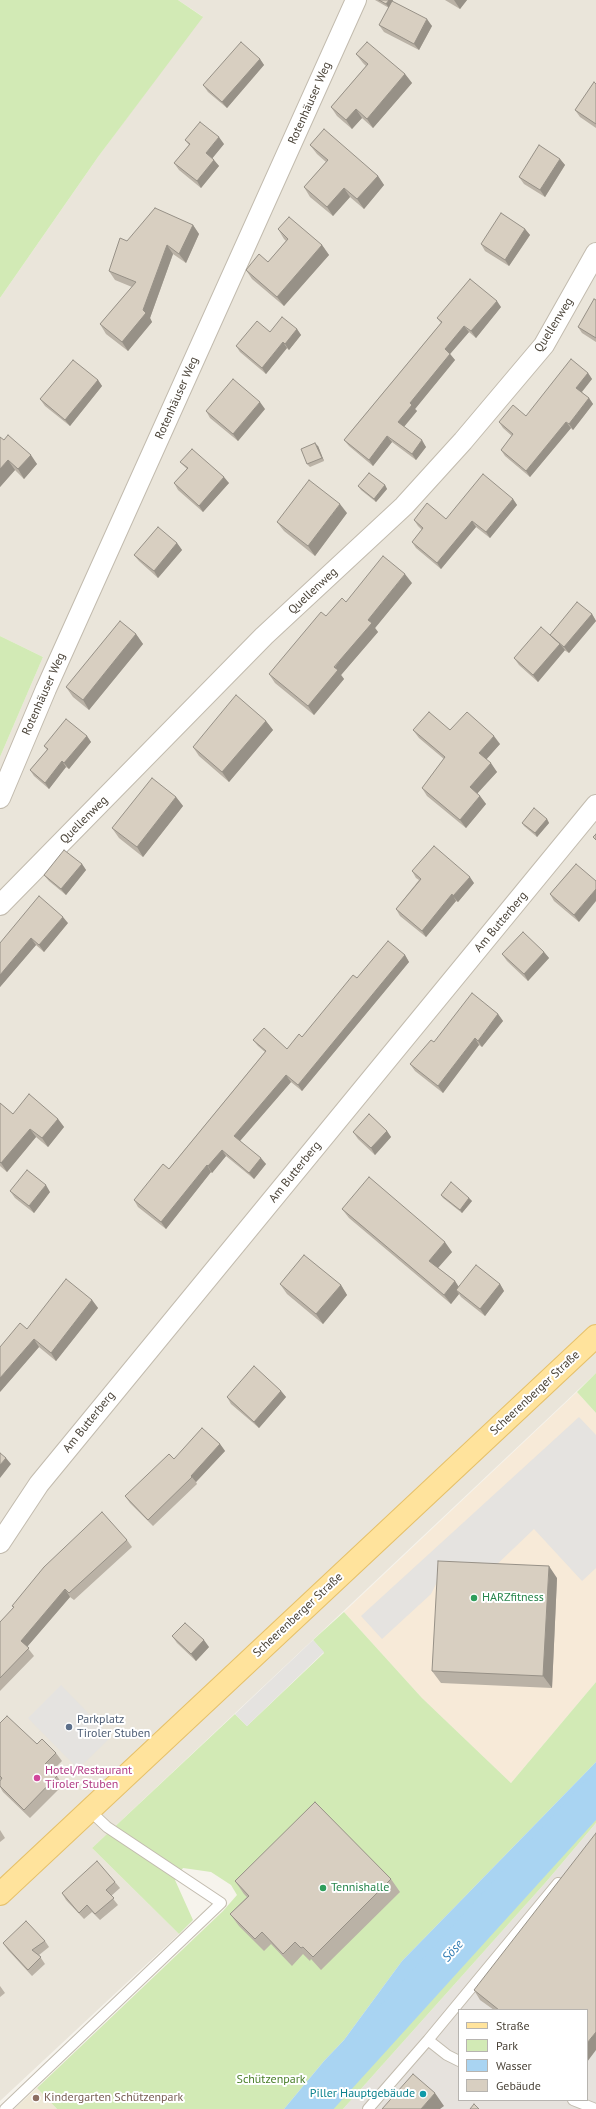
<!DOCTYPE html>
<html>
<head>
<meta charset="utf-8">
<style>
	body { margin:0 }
	#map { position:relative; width:596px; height:2109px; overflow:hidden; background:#f6f3ec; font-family:"PT Sans",sans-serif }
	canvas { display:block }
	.legend { position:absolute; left:458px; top:2009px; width:130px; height:92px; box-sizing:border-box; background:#fff; border:1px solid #b7b4b0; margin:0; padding:5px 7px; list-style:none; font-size:12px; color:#4b4439 }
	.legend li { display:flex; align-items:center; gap:8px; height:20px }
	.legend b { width:20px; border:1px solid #b7b4b0 }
</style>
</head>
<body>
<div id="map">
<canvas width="596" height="2109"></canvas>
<ul class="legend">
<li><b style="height:5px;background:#ffe39c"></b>Straße</li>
<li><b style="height:11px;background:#d2eab5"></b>Park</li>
<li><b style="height:11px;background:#a9d4f2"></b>Wasser</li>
<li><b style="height:11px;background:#d8cfc1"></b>Gebäude</li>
</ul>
</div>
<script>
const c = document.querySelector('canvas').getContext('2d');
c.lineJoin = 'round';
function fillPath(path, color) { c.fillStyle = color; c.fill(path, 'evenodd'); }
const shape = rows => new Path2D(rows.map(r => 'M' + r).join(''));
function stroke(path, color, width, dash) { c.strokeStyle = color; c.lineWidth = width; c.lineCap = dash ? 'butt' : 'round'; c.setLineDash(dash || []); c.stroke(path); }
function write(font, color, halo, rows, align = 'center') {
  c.font = font + ' "PT Sans",sans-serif'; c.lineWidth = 4; c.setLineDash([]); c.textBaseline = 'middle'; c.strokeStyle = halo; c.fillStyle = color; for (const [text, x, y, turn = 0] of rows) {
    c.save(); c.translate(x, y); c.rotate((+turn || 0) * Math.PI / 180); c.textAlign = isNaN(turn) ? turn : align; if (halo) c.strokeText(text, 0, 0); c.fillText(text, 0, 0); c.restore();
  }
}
fillPath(shape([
	[178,0,596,0,596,1373,92,1848,179,1934,0,2101,0,757,43,657,0,636,0,298,98,157,202,16]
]), '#eae5da');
fillPath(shape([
	[577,1392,596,1413,596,1682,511,1783,422,1698,344,1612]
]), '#f7ead8');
fillPath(shape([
	[596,1823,596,2109,343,2109,546,1882],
	[459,2010,587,2010,587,2100,459,2100]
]), '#e6e2dd');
fillPath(shape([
	[37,2088,57,2109,14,2109]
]), '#efe8d6');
fillPath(shape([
	[0,0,178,0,203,17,98,157,0,298],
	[0,636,43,657,0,757],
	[596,1373,596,1413,577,1392],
	[344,1612,422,1698,511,1783,596,1682,596,1762,402,1961,344,2040,324,2061,284,2109,57,2109,37,2088,223,1911,237,1895,231,1885,211,1872,183,1868,175,1880,193,1920,179,1934,92,1848,235,1714,247,1726,324,1653,313,1640],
	[596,1793,596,1823,546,1882,343,2109,314,2109,394,2016,480,1920,509,1891]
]), '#d2eab5');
fillPath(shape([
	[579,1417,596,1435,596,1568,582,1581,534,1529,491,1570,437,1582,431,1594,382,1639,361,1616],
	[313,1640,324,1652,247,1726,235,1714],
	[61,1685,111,1737,78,1769,28,1718]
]), '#e5e3e0');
fillPath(shape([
	[596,1762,596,1793,509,1891,480,1920,394,2016,314,2109,284,2109,324,2061,344,2040,402,1961]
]), '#a9d4f2');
stroke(shape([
	[310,2109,596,1794]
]), '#a9d4f2', 35);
const lane = shape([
	[428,2040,447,2055,459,2061],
	[573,2100,593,2108],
	[5,2109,221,1903,107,1827,89,1810],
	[368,2109,428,2040,558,1883]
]);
const street = shape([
	[0,798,46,689,356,0],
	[0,905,264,636,404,506,463,441,544,345,596,253],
	[0,1543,39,1484,596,805]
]);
const primary = shape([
	[0,1894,596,1336]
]);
stroke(lane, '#c2bbae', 12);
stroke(street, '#c2bbae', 22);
stroke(primary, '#e6c16a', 24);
stroke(lane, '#fff', 10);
stroke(street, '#fff', 20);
stroke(primary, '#ffe39c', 22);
fillPath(shape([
	[375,0,393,0,392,1,432,26,419,50,384,32,379,25,389,8],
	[445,0,467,0,460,9],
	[356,54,405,74,412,83,373,128,362,118,352,129,337,116,331,107,366,66,363,63],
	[260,59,264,65,227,108,208,92,203,85],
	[596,84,596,128,580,117,575,110],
	[185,140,224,144,212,158,219,166,201,188,179,170,174,163,189,145],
	[310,145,378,176,384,185,364,209,350,197,333,216,310,197,304,187,326,162,317,154],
	[560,159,565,165,545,197,524,184,519,177],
	[193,225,199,234,186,263,173,254,150,318,152,322,128,351,106,334,100,324,132,287,115,280,109,271,127,241],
	[278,229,322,245,329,255,284,306,252,279,246,270,268,262,286,241,284,239],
	[525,229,530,235,509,266,485,251,481,244],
	[596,300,596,342,582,333,578,327],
	[501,307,476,338,469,332,450,354,455,360,415,409,417,411,404,427,426,447,416,460,392,442,373,466,349,446,344,440,441,323,437,318],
	[297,329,301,335,289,350,287,348,266,374,240,352,236,346,270,332],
	[588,373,592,379,582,392,589,398,593,404,573,430,571,428,530,477,505,456,501,450,512,436,503,428,499,422,526,416],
	[98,380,102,386,70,426,45,406,40,399],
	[265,409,238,441,210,418,206,411],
	[4,440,37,464,24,479,15,470,0,487],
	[318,446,324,461,310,467,307,464],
	[180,462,229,483,203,512,178,490,174,483,187,469],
	[385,485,387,489,376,502,361,490,358,486],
	[513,499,517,505,490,538,476,527,441,569,416,548,412,542,422,530,418,526,414,520,446,519],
	[347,513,315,556,284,531,277,522],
	[177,543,182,550,158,578,139,561,134,555],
	[412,583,375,628,378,632,341,675,344,679,314,715,275,683,269,674,326,616,346,602],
	[592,614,596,621,569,653,564,650,565,650,538,682,519,665,514,658,550,635],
	[136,634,143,644,89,710,73,697,66,687],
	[266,721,273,730,229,782,199,756,193,747],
	[413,730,450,730,500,744,486,759,497,772,477,793,480,796,486,804,466,828,427,796,422,788,444,759,419,738],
	[87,736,91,742,69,769,66,767,49,789,34,776,30,770,47,750,44,746],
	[176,797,183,806,143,857,119,838,112,828],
	[547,819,549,823,537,837,524,826,522,823],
	[82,864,86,870,66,895,49,881,44,875],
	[576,864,579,922,554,901,550,894],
	[412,871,474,883,458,902,456,901,426,937,400,916,396,909,419,880,416,878],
	[68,923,44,952,36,945,0,987,0,943],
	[544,952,549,958,528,981,507,961,502,954],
	[405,955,409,962,302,1091,291,1082,240,1141,266,1164,254,1179,226,1156,212,1173,211,1172,166,1229,138,1207,134,1200,169,1169,265,1052,258,1046,253,1040,287,1049,302,1037,357,978],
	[498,1014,503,1021,482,1047,479,1045,443,1093,415,1071,410,1064,434,1042],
	[0,1103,13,1114,58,1119,64,1127,48,1147,36,1137,7,1172,0,1166],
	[387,1131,391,1137,375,1155,358,1139,353,1132],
	[10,1191,50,1192,34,1213,15,1198],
	[441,1195,469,1198,472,1201,462,1213,443,1198],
	[342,1209,452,1252,438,1268,455,1281,459,1287,500,1284,504,1291,485,1316,461,1297,459,1294,451,1304,349,1218],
	[280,1284,341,1285,347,1295,323,1324,287,1294],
	[92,1300,98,1308,56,1361,39,1347,0,1392,27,1329],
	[281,1391,286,1397,259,1428,231,1404,227,1397],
	[220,1444,225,1451,196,1482,197,1484,153,1526,130,1503,125,1496,174,1459],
	[127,1540,132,1547,74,1600,70,1597,27,1647,34,1656,0,1691,0,1622,14,1608,12,1606],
	[557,1578,552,1688,441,1683,432,1671],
	[172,1636,209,1647,196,1661,177,1643],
	[0,1723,37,1744,56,1753,62,1761,52,1771,57,1776,63,1785,30,1818,3,1792,0,1787,0,1781,1,1780,0,1779],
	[0,1830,5,1838,0,1842],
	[391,1879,400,1892,321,1970,311,1959,310,1961,303,1954,292,1966,271,1944,264,1951,239,1926,230,1914,247,1897,244,1894,235,1881],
	[115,1882,120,1888,111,1896,118,1905,100,1920,92,1912,84,1919,66,1900,62,1893],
	[45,1941,49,1947,39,1955,45,1964,32,1976,8,1950,3,1943],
	[0,1986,5,1993,0,1997],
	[474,1990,587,2010,494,2010,480,2000]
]), '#bab2a6');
fillPath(shape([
	[389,0,393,0,389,8,386,4],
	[454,0,467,0,460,9],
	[427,19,432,26,419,50,414,44],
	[260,59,264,65,227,108,222,102],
	[405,74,412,83,373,128,367,119],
	[356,109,362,118,352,129,346,120],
	[219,137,224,144,211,160,206,153],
	[560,159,565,165,545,197,540,190],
	[214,160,219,166,201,188,197,181],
	[378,176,384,185,364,209,357,199],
	[344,188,350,197,333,216,327,207],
	[193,225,199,234,186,263,179,254],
	[525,229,530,235,509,266,505,260],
	[167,245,173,254,150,318,152,322,128,351,122,342,143,310],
	[322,245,329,255,284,306,277,297],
	[497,301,501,307,476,338,471,331],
	[464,326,469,332,450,354,455,360,415,409,417,411,402,429,398,422,445,349],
	[297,329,301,335,289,350,285,344],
	[283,342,287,348,266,374,262,368],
	[588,373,592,379,580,394,576,388],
	[98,380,102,386,70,426,65,420],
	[589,398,593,404,573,430,569,424],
	[260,402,265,409,238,441,233,434],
	[566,422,571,428,530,477,526,471],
	[387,436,392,442,373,466,369,460],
	[422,440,426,447,416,460,412,454],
	[315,443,318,446,324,461,322,458],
	[31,455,37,464,24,479,18,469],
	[8,460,15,470,0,487,0,469],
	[224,477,229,483,203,512,199,506],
	[385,485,387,489,376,502,374,499],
	[513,499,517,505,490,538,486,532],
	[340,504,347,513,315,556,308,546],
	[472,521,476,527,441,569,437,563],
	[177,543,182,550,158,578,154,571],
	[405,574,412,583,375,628,378,632,341,675,344,679,314,715,308,706,368,620],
	[592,614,596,621,569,653,564,647],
	[136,634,143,644,89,710,83,700],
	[560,644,565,650,538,682,533,675],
	[266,721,273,730,229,782,222,772],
	[87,736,91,742,69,769,64,763],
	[494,736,500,744,485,761,479,753],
	[62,761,66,767,49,789,45,783],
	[491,763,497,772,476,795,470,787],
	[480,796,486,804,466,828,460,820],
	[176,797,183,806,143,857,137,847],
	[547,819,549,823,537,837,535,833],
	[82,864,86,870,66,895,61,889],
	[470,877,474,883,458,902,453,896],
	[596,889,596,901,579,922,574,915],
	[452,894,456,901,426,937,422,931],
	[63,917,68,923,44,952,39,945],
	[31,938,36,945,0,987,0,975],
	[544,952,549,958,528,981,524,974],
	[405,955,409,962,302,1091,298,1085],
	[498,1014,503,1021,482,1047,478,1041],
	[475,1038,479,1045,443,1093,438,1086],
	[286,1075,291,1082,239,1142,234,1136],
	[58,1119,64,1127,48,1147,42,1138],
	[30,1129,36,1137,7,1172,1,1163],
	[387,1131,391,1137,375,1155,371,1148],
	[222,1150,226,1156,212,1173,208,1166],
	[261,1158,266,1164,254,1179,249,1173],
	[207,1165,211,1172,166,1229,161,1222],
	[46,1185,50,1192,34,1213,29,1206],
	[469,1198,472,1201,462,1213,460,1210],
	[445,1242,452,1252,436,1270,429,1261],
	[455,1281,461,1291,456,1290,459,1294,451,1304,444,1295],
	[500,1284,504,1291,485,1316,480,1309],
	[341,1285,347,1295,323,1324,316,1314],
	[92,1300,98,1308,56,1361,51,1353],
	[34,1339,39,1347,0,1392,0,1378],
	[281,1391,286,1397,259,1428,254,1422],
	[220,1444,225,1451,196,1482,191,1476],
	[6,1458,11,1464,0,1478,0,1465],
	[549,1566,557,1578,552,1688,543,1676],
	[65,1589,70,1597,26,1648,21,1641],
	[204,1640,209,1647,196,1661,191,1654],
	[596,2032,596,2050,587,2062,587,2043],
	[435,2093,444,2106,440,2109,421,2109]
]), '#979187');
const building = shape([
	[379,0,389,0,386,4,379,0],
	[392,1,427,19,414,44,379,25,392,1],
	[241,42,260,59,222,102,203,85,241,42],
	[367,42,405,74,367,119,356,109,346,120,331,107,368,64,356,54,367,42],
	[594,82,596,84,596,124,575,110,594,82],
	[200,122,219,137,206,153,214,160,197,181,174,163,190,144,185,140,200,122],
	[324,129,378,176,357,199,344,188,327,207,304,187,328,160,310,145,324,129],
	[539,145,560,159,540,190,519,177,539,145],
	[155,208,193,225,179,254,167,245,143,310,146,313,122,342,100,324,136,282,109,271,120,238,127,241,155,208],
	[501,213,525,229,505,260,481,244,501,213],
	[289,217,322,245,277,297,246,270,259,254,268,262,288,239,278,229,289,217],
	[470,279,497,301,471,331,464,326,445,349,450,354,410,403,412,405,398,422,422,440,412,454,387,436,369,460,344,440,442,322,437,318,470,279],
	[594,299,596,300,596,338,578,327,594,299],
	[282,317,297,329,285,344,283,342,262,368,236,346,257,321,270,332,282,317],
	[571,359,588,373,576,388,589,398,569,424,566,422,526,471,501,450,513,434,499,422,513,405,526,416,571,359],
	[73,360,98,380,65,420,40,399,73,360],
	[233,379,260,402,233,434,206,411,233,379],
	[8,435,31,455,18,469,8,460,0,469,0,437,4,440,8,435],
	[315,443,322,458,307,464,301,449,315,443],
	[192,449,224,477,199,506,174,483,188,468,180,462,192,449],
	[369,473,385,485,374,499,358,486,369,473],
	[483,474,513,499,486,532,472,521,437,563,412,542,423,528,414,520,427,503,446,519,483,474],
	[309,480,340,504,308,546,277,522,309,480],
	[158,527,177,543,154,571,134,555,158,527],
	[383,556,405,574,368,620,372,623,334,667,338,670,308,706,269,674,321,612,326,616,342,598,346,602,383,556],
	[577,602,592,614,564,647,550,635,577,602],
	[120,621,136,634,83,700,66,687,120,621],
	[541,627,560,644,533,675,514,658,541,627],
	[236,695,266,721,222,772,193,747,236,695],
	[429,712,450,730,467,712,494,736,479,753,491,763,470,787,480,796,460,820,422,788,445,757,413,730,429,712],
	[66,719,87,736,64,763,62,761,45,783,30,770,48,749,44,746,66,719],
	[152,778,176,797,137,847,112,828,152,778],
	[534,808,547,819,535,833,522,823,534,808],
	[596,834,596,840,593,837,596,834],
	[434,846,470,877,453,896,452,894,422,931,396,909,421,879,412,871,434,846],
	[64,850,82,864,61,889,44,875,64,850],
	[576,864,596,881,596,889,574,915,550,894,576,864],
	[39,896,63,917,39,945,31,938,0,975,0,943,39,896],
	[523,932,544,952,524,974,502,954,523,932],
	[388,941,405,955,298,1085,286,1075,234,1136,261,1158,249,1173,222,1150,208,1166,207,1165,161,1222,134,1200,163,1164,169,1169,266,1051,253,1040,264,1028,287,1049,299,1034,302,1037,353,975,357,978,388,941],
	[472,993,498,1014,478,1041,475,1038,438,1086,410,1064,431,1040,434,1042,472,993],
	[29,1094,58,1119,42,1138,30,1129,1,1163,0,1162,0,1103,13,1114,29,1094],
	[369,1114,387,1131,371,1148,353,1132,369,1114],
	[27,1170,46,1185,29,1206,10,1191,27,1170],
	[369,1177,445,1242,429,1261,455,1281,444,1295,342,1209,369,1177],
	[451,1182,469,1198,460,1210,441,1195,451,1182],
	[304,1255,341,1285,316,1314,280,1284,304,1255],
	[476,1265,500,1284,480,1309,456,1290,476,1265],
	[66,1279,92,1300,51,1353,34,1339,0,1378,0,1347,20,1323,27,1329,66,1279],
	[254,1366,281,1391,254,1422,227,1397,254,1366],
	[202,1428,220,1444,191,1476,192,1477,148,1520,125,1496,169,1454,174,1459,202,1428],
	[0,1453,6,1458,0,1465,0,1453],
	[102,1512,127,1540,69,1593,65,1589,21,1641,29,1648,0,1678,0,1622,14,1607,12,1606,44,1567,102,1512],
	[438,1561,549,1566,543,1676,432,1671,438,1561],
	[185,1623,204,1640,191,1654,172,1636,185,1623],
	[7,1716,37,1744,42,1739,56,1753,45,1764,57,1776,24,1810,0,1786,0,1781,2,1778,0,1776,0,1723,7,1716],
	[315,1802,391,1879,313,1957,303,1947,301,1948,295,1942,283,1954,262,1932,255,1939,230,1914,249,1896,235,1881,315,1802],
	[596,1833,596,2032,587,2043,587,2010,499,2010,474,1990,596,1833],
	[97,1861,115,1882,106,1890,114,1898,95,1914,87,1905,79,1913,62,1893,97,1861],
	[26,1921,45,1941,32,1950,41,1957,28,1970,3,1943,26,1921],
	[413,2074,435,2093,421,2109,382,2109,413,2074],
	[474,2104,479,2109,470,2109,474,2104]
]);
fillPath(building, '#d8cfc1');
stroke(building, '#979187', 1);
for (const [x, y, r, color] of [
	[474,1598,4,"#2e9e5b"],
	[69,1727,4,"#5c6f8a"],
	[37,1778,4,"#d1479c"],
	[323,1888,4,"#2e9e5b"],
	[423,2094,4,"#0f9aa8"],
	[36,2098,4,"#8d6e63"]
]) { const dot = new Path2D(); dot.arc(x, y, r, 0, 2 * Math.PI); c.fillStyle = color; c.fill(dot); stroke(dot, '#fff', 1.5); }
write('12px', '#4b4439', '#fff', [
	["Rotenhäuser Weg",310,103,-66],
	["Quellenweg",554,325,-58],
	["Rotenhäuser Weg",177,398,-66],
	["Quellenweg",313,591,-43],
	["Rotenhäuser Weg",44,694,-66],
	["Quellenweg",84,820,-45],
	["Am Butterberg",501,922,-50],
	["Am Butterberg",295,1172,-51],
	["Scheerenberger Straße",535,1393,-43],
	["Am Butterberg",89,1422,-51],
	["Scheerenberger Straße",298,1615,-43]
]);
write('12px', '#27864d', '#fff', [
	["HARZfitness",482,1598],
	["Tennishalle",331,1888]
], 'left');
write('12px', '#4e5e75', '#fff', [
	["Parkplatz",77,1720],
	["Tiroler Stuben",77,1734]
], 'left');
write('12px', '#b23c85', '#fff', [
	["Hotel/Restaurant",45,1771],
	["Tiroler Stuben",45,1785]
], 'left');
write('12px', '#4a7f2a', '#fff', [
	["Schützenpark",271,2080]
]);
write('12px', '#0d838f', '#fff', [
	["Piller Hauptgebäude",415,2094]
], 'right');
write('12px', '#785e54', '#fff', [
	["Kindergarten Schützenpark",44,2098]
], 'left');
write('italic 13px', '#2e7ab2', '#fff', [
	["Söse",453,1951,-48]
]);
</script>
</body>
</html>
